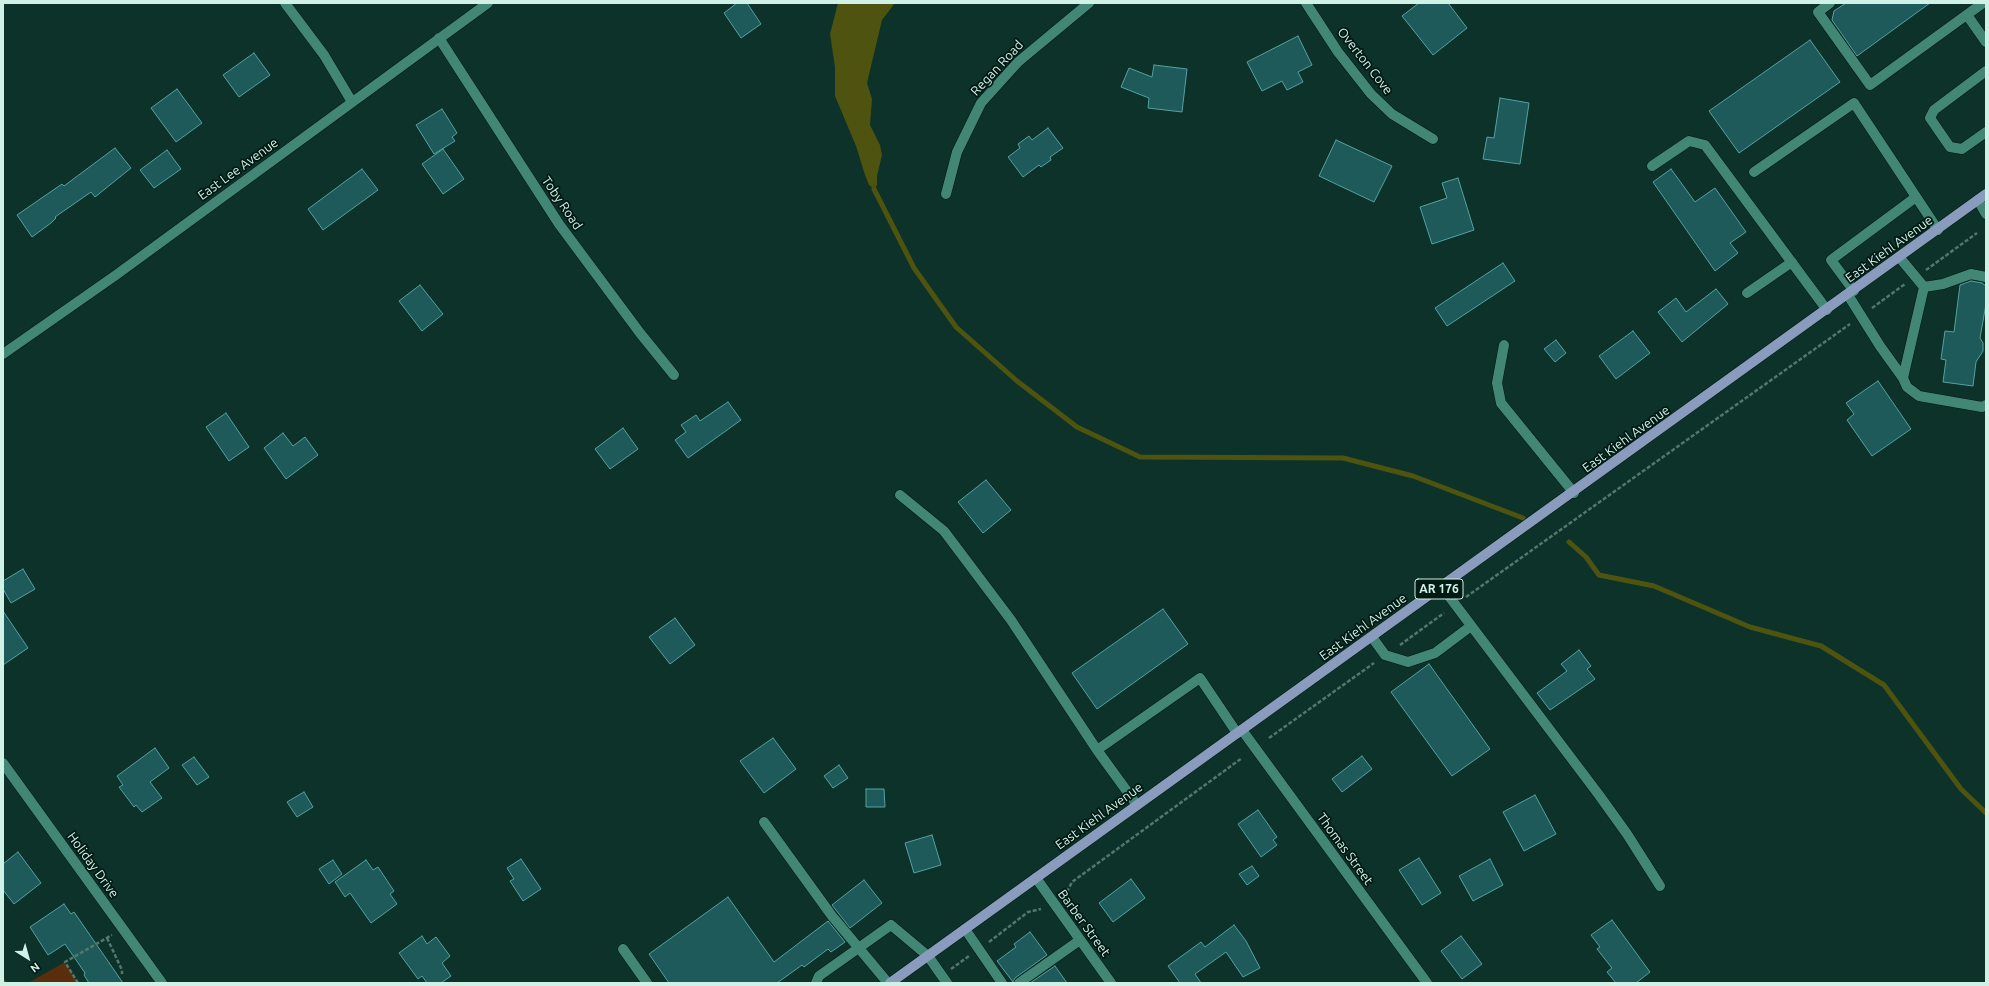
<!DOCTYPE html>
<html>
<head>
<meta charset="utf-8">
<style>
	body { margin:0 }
	#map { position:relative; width:1989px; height:986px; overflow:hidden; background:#0c3229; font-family:Ubuntu,sans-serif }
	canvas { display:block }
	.frame { position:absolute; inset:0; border:4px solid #d0f1e6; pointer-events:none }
	.north { position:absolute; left:8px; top:938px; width:40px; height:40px; -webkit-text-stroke:3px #001912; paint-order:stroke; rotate:143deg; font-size:11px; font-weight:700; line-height:16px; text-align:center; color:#d0f1e6 }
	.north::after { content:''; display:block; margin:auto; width:14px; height:18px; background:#d0f1e6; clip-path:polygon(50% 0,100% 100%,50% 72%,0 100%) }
</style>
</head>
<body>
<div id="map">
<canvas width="1989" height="986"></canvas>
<div class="frame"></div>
<div class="north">N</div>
</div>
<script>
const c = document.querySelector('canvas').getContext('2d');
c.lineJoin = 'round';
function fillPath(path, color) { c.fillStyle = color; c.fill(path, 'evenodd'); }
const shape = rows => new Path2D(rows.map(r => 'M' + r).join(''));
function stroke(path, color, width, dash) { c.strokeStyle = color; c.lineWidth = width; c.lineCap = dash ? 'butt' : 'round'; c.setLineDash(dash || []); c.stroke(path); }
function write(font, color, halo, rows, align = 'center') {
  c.font = font + ' Ubuntu,sans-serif'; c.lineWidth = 3.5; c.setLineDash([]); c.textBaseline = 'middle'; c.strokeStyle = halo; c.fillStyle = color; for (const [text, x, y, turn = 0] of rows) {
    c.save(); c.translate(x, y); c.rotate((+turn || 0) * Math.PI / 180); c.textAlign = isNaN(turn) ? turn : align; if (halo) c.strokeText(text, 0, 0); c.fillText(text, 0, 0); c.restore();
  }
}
fillPath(shape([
	[65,962,78,983,28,983]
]), '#5a2e0d');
fillPath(shape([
	[838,3,895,3,882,20,867,83,872,99,870,125,880,145,882,155,877,176,877,185,874,189,869,185,865,175,856,146,835,96,835,67,830,34]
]), '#4e530f');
stroke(shape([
	[874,189,914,268,956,327,1017,381,1077,427,1140,457,1343,458,1413,476,1523,518],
	[1569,542,1586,557,1599,575,1654,586,1750,627,1821,646,1884,685,1961,789,1986,813],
	[3,982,4,983]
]), '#4e530f', 5);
const building = shape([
	[737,3,747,3,761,24,741,38,724,13,737,3],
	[1419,3,1448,3,1467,28,1433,55,1402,16,1419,3],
	[1846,3,1930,3,1857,56,1832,20,1834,11,1846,3],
	[1298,36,1312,65,1298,72,1303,82,1287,90,1282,81,1262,91,1247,62,1298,36],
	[1810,40,1840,82,1739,153,1709,111,1810,40],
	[254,53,270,75,239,97,223,75,254,53],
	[1154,65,1187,69,1182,112,1148,108,1149,98,1121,87,1129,68,1152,77,1154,65],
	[177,89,202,123,176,142,151,108,177,89],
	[1500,98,1529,103,1520,164,1483,159,1487,137,1494,138,1500,98],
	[442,109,457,133,452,137,455,141,434,154,416,125,442,109],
	[1048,128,1063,148,1050,157,1051,160,1041,167,1039,165,1023,177,1008,157,1020,148,1018,144,1029,136,1032,140,1048,128],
	[1336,140,1392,166,1374,202,1319,176,1336,140],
	[115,148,131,168,95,197,91,192,55,217,56,218,51,223,32,237,17,215,62,184,64,186,115,148],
	[443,149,464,179,443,194,422,164,443,149],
	[167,150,181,169,154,188,140,170,167,150],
	[362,169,378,190,323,230,308,209,362,169],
	[1671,169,1695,202,1715,188,1746,232,1730,243,1738,253,1715,271,1653,182,1671,169],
	[1458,178,1474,230,1432,244,1420,207,1447,198,1442,183,1458,178],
	[1503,263,1515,281,1447,326,1435,308,1503,263],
	[1971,281,1982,283,1986,286,1986,304,1980,338,1983,343,1983,351,1976,362,1973,386,1943,382,1946,360,1941,359,1945,331,1954,332,1960,285,1971,281],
	[420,285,443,314,422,331,399,301,420,285],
	[1716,289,1728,304,1682,342,1658,312,1676,298,1686,312,1716,289],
	[1633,331,1650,353,1616,379,1599,356,1633,331],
	[1556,340,1566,353,1555,362,1544,349,1556,340],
	[1878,381,1911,429,1872,456,1847,420,1854,414,1846,403,1878,381],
	[728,402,741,420,688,458,675,440,686,432,681,425,696,415,700,421,728,402],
	[226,413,249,447,229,461,206,427,226,413],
	[623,428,638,449,610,469,595,449,623,428],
	[283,433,293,446,305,437,318,455,286,479,264,448,283,433],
	[986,480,1011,510,983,533,958,502,986,480],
	[23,569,35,589,11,603,3,589,3,581,23,569],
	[1163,609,1188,644,1097,709,1072,673,1163,609],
	[3,611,28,648,3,665,3,611],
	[675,618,695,645,670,664,649,637,675,618],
	[1579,650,1591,666,1587,669,1595,679,1550,710,1537,693,1567,671,1561,664,1579,650],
	[1429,664,1490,749,1452,776,1391,692,1429,664],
	[773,738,796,769,764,793,740,761,773,738],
	[155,748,169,768,150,782,162,798,142,812,136,805,134,807,119,787,123,785,117,776,155,748],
	[1362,756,1372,769,1342,792,1332,779,1362,756],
	[194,757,209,777,197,785,182,765,194,757],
	[839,765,848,778,833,788,824,776,839,765],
	[866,789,884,789,885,807,866,807,866,789],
	[304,792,313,807,297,817,287,802,304,792],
	[1535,795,1556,834,1524,851,1503,812,1535,795],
	[1258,810,1277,837,1273,840,1277,845,1261,857,1238,824,1258,810],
	[932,835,941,865,914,873,905,843,932,835],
	[18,852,41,883,14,904,3,890,3,864,18,852],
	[1419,858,1441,893,1422,905,1399,870,1419,858],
	[521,859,541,889,523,901,510,881,514,879,507,868,521,859],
	[1490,859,1503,885,1473,901,1459,876,1490,859],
	[333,860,342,874,329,884,319,869,333,860],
	[366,860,373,870,378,867,394,891,390,894,397,904,371,923,350,893,345,897,335,882,366,860],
	[1252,866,1259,876,1247,885,1239,874,1252,866],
	[1131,879,1145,898,1113,922,1099,903,1131,879],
	[864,880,882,903,850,928,832,905,864,880],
	[728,897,774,962,828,921,845,942,831,952,828,949,804,967,802,965,777,983,669,983,649,954,728,897],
	[64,904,71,914,74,912,123,983,89,983,84,975,85,973,65,944,48,955,30,927,64,904],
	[1612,920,1650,972,1636,983,1616,983,1607,972,1612,968,1597,949,1600,947,1591,935,1612,920],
	[1234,925,1246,941,1260,968,1243,977,1226,952,1195,974,1201,983,1180,983,1168,966,1201,942,1205,947,1234,925],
	[1030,932,1047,955,1015,978,1013,982,997,961,1016,947,1014,944,1030,932],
	[422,936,427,944,436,937,450,956,442,963,451,976,441,983,427,983,422,976,418,979,399,953,422,936],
	[1461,936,1482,964,1462,979,1441,951,1461,936],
	[1055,966,1067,983,1030,983,1055,966]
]);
fillPath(building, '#1d5a59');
stroke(building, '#55a2a1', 1);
const minor = shape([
	[285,3,324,55,352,102],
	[1306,3,1338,52,1371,94,1392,114,1433,139],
	[1830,3,1818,12,1870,85,1983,3],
	[1967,15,1986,42],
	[439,38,559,224,640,333,674,375],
	[1986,71,1934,110,1930,118,1950,147,1962,149,1986,132],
	[1652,166,1689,141,1705,145,1827,310],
	[1754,172,1854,103,1938,230],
	[946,194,957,152,981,103,1018,62,1089,3],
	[1978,200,1986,214],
	[1900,258,1924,287,1943,284,1971,274,1986,277],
	[1854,291,1831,260,1916,197],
	[1747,293,1792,262],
	[1848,295,1880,346,1903,378,1907,387,1919,396,1982,407,1986,405],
	[1504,345,1497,383,1501,403,1574,493],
	[3,354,116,275,488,3],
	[1903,378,1924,287],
	[900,495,944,531,1011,620,1097,750],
	[1442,587,1599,795,1627,834,1660,886],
	[1372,637,1385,655,1408,662,1435,653,1471,626],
	[1242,730,1427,983],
	[3,763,162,983],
	[1137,805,1097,750,1200,678,1237,733],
	[764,822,832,916,888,983],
	[1036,878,1111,983],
	[965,929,1002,983],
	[623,949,647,983],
	[816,983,819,976,891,925,928,956,947,983],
	[1019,983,1080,940]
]);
const major = shape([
	[890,983,1986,194]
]);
stroke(minor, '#031812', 11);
stroke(major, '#031812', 11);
stroke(shape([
	[1926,270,1977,233],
	[1872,308,1905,284],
	[1466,597,1850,324],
	[1400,645,1444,613],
	[1269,738,1374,663],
	[1067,892,1072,882,1242,758],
	[107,938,122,970,122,974],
	[989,942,1028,912,1041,909],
	[951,969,969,956],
	[78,983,65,962,112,935]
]), '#53776e', 2.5, [4, 2]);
stroke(minor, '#428775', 10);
stroke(major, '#899cbe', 10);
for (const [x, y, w] of [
	[1439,589,48]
]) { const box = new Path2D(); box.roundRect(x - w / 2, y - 10, w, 20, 3); c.fillStyle = '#001912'; c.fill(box); stroke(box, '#d0f1e6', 1); }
write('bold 12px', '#d0f1e6', null, [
	["AR 176",1439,589]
]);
write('13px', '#d0f1e6', '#001912', [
	["Overton Cove",1365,61,52],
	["Regan Road",997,68,-47],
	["East Lee Avenue",238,169,-36],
	["Toby Road",562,203,56],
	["East Kiehl Avenue",1889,249,-36],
	["East Kiehl Avenue",1626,439,-36],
	["East Kiehl Avenue",1363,627,-36],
	["East Kiehl Avenue",1099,816,-36],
	["Thomas Street",1345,849,54],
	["Holiday Drive",93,865,54],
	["Barber Street",1084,923,54]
]);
</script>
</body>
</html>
